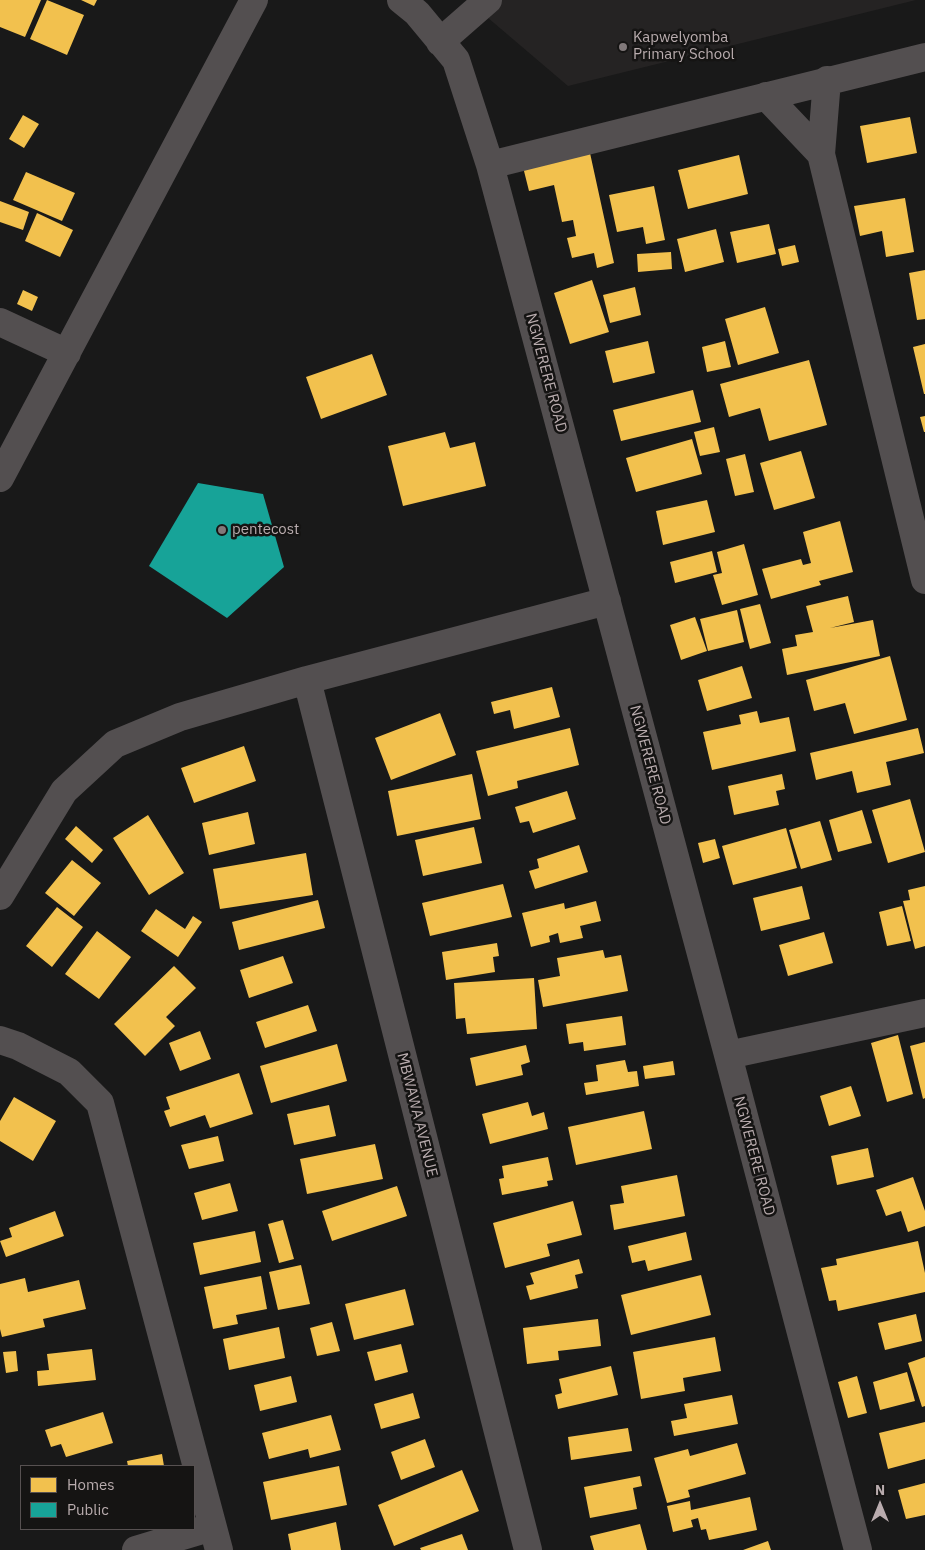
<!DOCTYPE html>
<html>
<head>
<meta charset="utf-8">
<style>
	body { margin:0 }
	#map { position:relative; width:925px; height:1550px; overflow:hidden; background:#191919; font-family:"IBM Plex Sans",sans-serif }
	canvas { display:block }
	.legend { position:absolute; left:20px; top:1465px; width:175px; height:65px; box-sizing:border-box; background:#151413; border:1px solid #575151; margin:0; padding:6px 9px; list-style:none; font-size:15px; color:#b9acae }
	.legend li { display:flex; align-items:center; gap:10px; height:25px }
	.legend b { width:25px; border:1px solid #575151 }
	.north { position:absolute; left:855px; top:1480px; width:50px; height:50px; -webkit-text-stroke:4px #151413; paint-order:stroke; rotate:0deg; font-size:14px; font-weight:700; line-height:20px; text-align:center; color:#b9acae }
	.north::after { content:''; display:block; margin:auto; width:18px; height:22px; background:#b9acae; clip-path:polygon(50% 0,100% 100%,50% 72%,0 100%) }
</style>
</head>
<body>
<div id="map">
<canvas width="925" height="1550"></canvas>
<ul class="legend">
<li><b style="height:14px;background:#f2c14e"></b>Homes</li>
<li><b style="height:14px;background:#17a398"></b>Public</li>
</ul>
<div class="north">N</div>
</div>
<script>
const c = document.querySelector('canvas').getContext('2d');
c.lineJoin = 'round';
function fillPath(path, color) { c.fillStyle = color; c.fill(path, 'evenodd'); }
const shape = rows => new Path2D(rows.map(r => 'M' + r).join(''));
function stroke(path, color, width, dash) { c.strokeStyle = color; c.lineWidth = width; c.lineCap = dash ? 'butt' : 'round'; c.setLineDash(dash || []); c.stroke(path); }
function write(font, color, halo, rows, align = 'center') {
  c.font = font + ' "IBM Plex Sans",sans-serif'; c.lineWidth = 5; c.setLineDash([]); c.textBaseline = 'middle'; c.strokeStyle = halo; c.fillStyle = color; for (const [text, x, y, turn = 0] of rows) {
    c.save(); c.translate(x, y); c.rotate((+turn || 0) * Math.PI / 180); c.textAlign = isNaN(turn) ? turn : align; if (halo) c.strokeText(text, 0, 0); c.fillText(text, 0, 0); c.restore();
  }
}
fillPath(shape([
	[467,0,916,0,568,86]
]), '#252323');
fillPath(shape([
	[0,0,41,0,25,37,0,27],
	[47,0,84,15,67,55,30,39],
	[81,0,97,0,94,6],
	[23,115,39,124,24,148,9,139],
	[910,117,917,153,867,163,860,126],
	[590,153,614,263,597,268,594,253,572,258,567,238,576,236,573,220,562,222,554,185,529,191,523,167],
	[739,155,748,194,688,209,678,170],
	[26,172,75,193,62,221,13,200],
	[654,186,665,240,646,244,643,227,617,232,609,195],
	[905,198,914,252,886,257,882,231,860,236,854,206],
	[0,201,29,212,23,230,0,222],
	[37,213,73,230,60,257,25,241],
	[769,224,776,254,737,263,730,232],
	[716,229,724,262,685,272,677,239],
	[795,245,799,262,782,266,778,249],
	[671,252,672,269,638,272,637,254],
	[925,270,925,319,917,320,909,273],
	[592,280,609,332,570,344,554,293],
	[635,287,641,315,610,323,603,295],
	[23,290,38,297,32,311,17,304],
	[765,307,779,353,738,365,725,319],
	[648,341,655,373,613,383,605,351],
	[725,341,731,367,707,372,702,347],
	[925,344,925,394,924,394,913,347],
	[372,354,387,395,321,419,306,377],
	[809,360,827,425,769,441,760,408,729,417,720,384],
	[693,390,701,422,621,441,613,410],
	[925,416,925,432,924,432,920,417],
	[714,427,720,452,700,456,694,432],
	[445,432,450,448,475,442,486,486,403,506,388,446],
	[692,439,702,474,636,492,626,458],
	[801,451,815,498,774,510,760,463],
	[745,454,754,492,735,496,726,459],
	[707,500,715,532,663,545,656,511],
	[840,521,853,572,819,581,821,585,771,599,762,569,801,559,803,565,811,563,803,532],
	[744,544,758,595,722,605,713,575,722,573,717,552],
	[712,551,717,572,675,583,670,562],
	[848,596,854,622,830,628,873,620,880,656,787,675,782,649,797,646,795,635,813,632,806,606],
	[760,604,771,643,750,649,740,609],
	[737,610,744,642,708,651,700,619],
	[695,617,707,651,681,660,670,625],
	[890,656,907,720,854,734,845,703,814,711,806,680],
	[742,666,752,698,707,711,698,680],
	[552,687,560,717,514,729,510,710,494,714,491,702],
	[757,711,760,723,789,717,796,751,712,770,703,732,741,724,739,715],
	[440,713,456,755,391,780,375,738],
	[570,728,579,765,517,781,518,788,488,796,476,751],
	[918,728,924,753,886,762,891,785,857,793,852,771,816,780,810,753],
	[244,746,256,781,194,803,181,768],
	[472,774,481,819,397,836,388,791],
	[782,774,785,789,776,791,779,805,734,815,728,786],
	[567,791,576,819,533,833,529,821,520,823,515,807],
	[910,799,925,852,888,863,872,810],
	[862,810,872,843,838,852,829,820],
	[248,812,255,844,209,855,202,823],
	[148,815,184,873,149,895,113,838],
	[820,821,832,860,801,869,789,830],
	[76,826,103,850,92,863,65,839],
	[474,827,482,863,423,876,415,840],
	[786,828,797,868,733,885,722,846],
	[715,839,720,858,703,863,698,843],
	[579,845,588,872,535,889,529,871,539,868,537,859],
	[306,853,313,895,220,909,213,869],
	[72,860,101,883,74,916,45,893],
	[503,884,512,917,430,936,422,903],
	[802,886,810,919,761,931,753,898],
	[925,886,925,946,915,949,903,901,910,900,908,890],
	[318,900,325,928,239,950,232,922],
	[596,901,601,921,580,926,583,938,560,943,558,933,549,936,550,942,531,947,522,913,564,903,565,909],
	[902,906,911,941,887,946,879,912],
	[57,907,83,927,52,967,26,946],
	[156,909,185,929,193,916,202,922,178,957,141,931],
	[97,931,131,957,99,999,65,974],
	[824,932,833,963,788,976,779,945],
	[497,943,499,956,493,957,495,972,446,980,442,952],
	[603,950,605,958,621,955,628,991,543,1007,538,980,560,976,557,958],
	[283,956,293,983,249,998,240,970],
	[174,966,196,988,166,1017,175,1026,145,1056,114,1024],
	[534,978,537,1029,467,1034,465,1018,456,1019,454,983],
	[308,1005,317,1031,265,1048,256,1022],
	[622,1016,626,1045,584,1051,583,1042,569,1044,566,1024],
	[200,1031,211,1059,180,1071,169,1043],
	[898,1035,913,1094,887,1102,871,1043],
	[925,1042,925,1098,923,1099,910,1046],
	[337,1044,347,1081,271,1103,260,1066],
	[526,1045,530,1062,521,1065,523,1075,476,1086,470,1058],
	[625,1060,628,1072,637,1071,639,1086,586,1095,584,1083,598,1081,596,1065],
	[673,1061,675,1075,645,1079,643,1066],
	[239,1073,253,1114,210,1128,205,1115,170,1127,164,1111,170,1109,166,1097],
	[851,1086,861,1116,829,1126,820,1096],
	[14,1097,56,1121,33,1161,0,1141,0,1121],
	[528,1102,532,1116,544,1112,548,1129,490,1144,482,1114],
	[329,1105,336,1136,294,1145,287,1114],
	[644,1111,652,1149,576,1165,568,1127],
	[218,1136,224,1161,189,1169,181,1145],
	[375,1144,383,1179,307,1194,300,1159],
	[868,1148,874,1177,837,1185,831,1156],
	[548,1157,553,1180,547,1181,548,1186,502,1195,499,1179,504,1178,502,1166],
	[677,1175,685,1216,614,1230,610,1205,624,1203,621,1186],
	[913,1177,925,1211,925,1226,908,1232,901,1211,886,1216,876,1190],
	[230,1183,238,1211,202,1220,194,1193],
	[397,1186,407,1216,332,1241,322,1211],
	[573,1201,582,1235,547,1244,550,1256,505,1268,493,1223],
	[55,1211,64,1236,6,1257,0,1241,12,1237,9,1228],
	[283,1220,294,1259,279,1263,268,1224],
	[255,1231,261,1262,200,1275,193,1243],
	[686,1232,692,1260,648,1271,645,1260,632,1263,628,1246],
	[918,1241,925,1273,925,1292,838,1311,836,1300,829,1301,821,1268,837,1265,836,1259],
	[579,1259,583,1273,575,1275,578,1288,530,1300,526,1286,534,1284,530,1273],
	[301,1265,310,1304,278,1310,269,1272],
	[701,1275,711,1315,631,1335,621,1295],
	[261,1276,267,1309,236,1315,238,1324,213,1329,204,1287],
	[25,1278,28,1292,79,1280,86,1309,43,1319,45,1327,2,1337,0,1329,0,1284],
	[405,1289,414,1325,354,1340,345,1304],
	[916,1314,922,1341,885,1350,878,1323],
	[598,1319,601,1346,558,1351,559,1360,527,1364,523,1328],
	[332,1322,340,1351,317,1356,310,1328],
	[279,1327,285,1358,229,1370,223,1339],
	[715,1337,721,1371,683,1378,685,1391,641,1399,633,1352],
	[401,1344,408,1372,375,1381,367,1352],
	[92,1349,96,1380,38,1386,37,1371,49,1370,47,1354],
	[16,1351,18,1371,6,1373,3,1352],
	[925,1357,925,1406,922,1407,908,1363],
	[611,1366,618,1395,558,1409,555,1395,562,1393,559,1379],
	[907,1372,915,1401,880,1410,873,1382],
	[291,1376,297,1402,260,1411,254,1385],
	[857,1376,867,1413,848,1418,838,1382],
	[413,1393,420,1418,381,1429,374,1404],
	[732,1395,738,1424,674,1436,671,1421,687,1418,684,1404],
	[103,1412,113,1443,66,1457,61,1444,51,1447,45,1430],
	[331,1415,341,1450,310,1458,308,1449,269,1459,262,1433],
	[925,1422,925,1459,888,1469,879,1433],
	[628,1428,632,1451,571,1460,568,1437],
	[425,1439,435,1467,401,1480,391,1452],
	[737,1443,746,1474,688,1490,690,1497,667,1503,654,1458,688,1449,690,1456],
	[162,1454,164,1466,128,1466,127,1461],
	[339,1466,347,1505,271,1520,263,1482],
	[462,1470,479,1511,394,1546,378,1505],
	[640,1476,642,1486,633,1488,637,1509,590,1518,584,1487],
	[925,1483,925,1515,906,1519,898,1490],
	[750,1497,757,1530,709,1540,706,1529,701,1530,698,1518,691,1520,693,1527,673,1532,667,1506,690,1501,691,1510],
	[336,1522,341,1550,291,1550,288,1534],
	[640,1524,647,1550,594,1550,590,1536],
	[462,1534,468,1550,421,1550,420,1548],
	[768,1541,771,1550,743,1550]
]), '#f2c14e');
fillPath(shape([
	[198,483,263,494,284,567,227,618,149,566]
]), '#17a398');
stroke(shape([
	[401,0,417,13,456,60,490,165,728,1055,858,1550],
	[440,42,488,0],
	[827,80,821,154,925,580],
	[766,96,821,154],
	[490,165,925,57],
	[0,322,67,353],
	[0,478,254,0],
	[307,680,528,1550],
	[0,896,64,791,115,744,180,717,307,680,607,601],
	[0,1040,18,1046,69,1072,100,1103,219,1550],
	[728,1055,925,1013],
	[136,1550,212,1527]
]), '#534f50', 28);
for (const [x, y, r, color] of [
	[623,47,5,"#81797a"],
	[222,530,5,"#81797a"]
]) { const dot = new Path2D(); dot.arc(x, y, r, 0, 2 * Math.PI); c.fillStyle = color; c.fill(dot); stroke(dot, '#151413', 2); }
write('15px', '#b9acae', '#151413', [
	["Kapwelyomba",633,38],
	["Primary School",633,55],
	["pentecost",232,530]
], 'left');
write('15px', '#b9acae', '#151413', [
	["NGWERERE ROAD",546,373,75],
	["NGWERERE ROAD",650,765,75],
	["MBWAWA AVENUE",417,1115,76],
	["NGWERERE ROAD",754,1156,75]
]);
</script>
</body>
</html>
